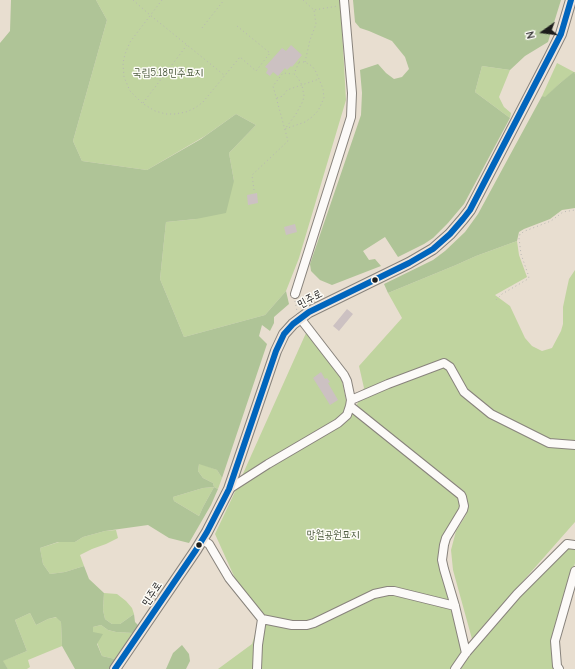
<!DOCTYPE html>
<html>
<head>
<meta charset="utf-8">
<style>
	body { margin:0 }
	#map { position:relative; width:575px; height:669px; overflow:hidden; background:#e8ded0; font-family:"Comic Neue",sans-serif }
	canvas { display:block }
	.north { position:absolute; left:523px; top:12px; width:40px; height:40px; -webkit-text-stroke:3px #fdfcf7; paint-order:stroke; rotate:256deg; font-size:11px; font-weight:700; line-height:16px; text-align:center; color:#1c1c1c }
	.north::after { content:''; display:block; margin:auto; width:14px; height:18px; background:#1c1c1c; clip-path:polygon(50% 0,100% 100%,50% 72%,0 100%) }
</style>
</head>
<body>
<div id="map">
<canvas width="575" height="669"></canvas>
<div class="north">N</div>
</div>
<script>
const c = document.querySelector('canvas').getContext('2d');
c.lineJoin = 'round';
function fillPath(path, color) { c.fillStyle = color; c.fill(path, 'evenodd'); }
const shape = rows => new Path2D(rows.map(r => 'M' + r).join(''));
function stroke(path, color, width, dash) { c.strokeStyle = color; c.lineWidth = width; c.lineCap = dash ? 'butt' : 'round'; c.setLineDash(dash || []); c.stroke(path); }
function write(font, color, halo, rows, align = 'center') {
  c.font = font + ' "Comic Neue","Poor Story",sans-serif'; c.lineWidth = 3; c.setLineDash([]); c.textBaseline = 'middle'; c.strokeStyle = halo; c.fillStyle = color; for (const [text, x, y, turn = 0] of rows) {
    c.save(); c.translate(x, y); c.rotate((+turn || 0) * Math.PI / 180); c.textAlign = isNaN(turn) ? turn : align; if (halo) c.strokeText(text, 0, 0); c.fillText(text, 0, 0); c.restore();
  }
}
fillPath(shape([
	[96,0,340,0,342,30,346,100,299,258,286,291,265,315,184,337,160,279,166,222,196,219,234,181,229,153,256,125,236,114,205,136,147,170,82,161,73,141,107,20],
	[557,63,574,72,575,72,575,74,574,73,560,83,545,98,542,96],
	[482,66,510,70,499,97,504,107,511,113,510,118,475,92],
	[517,241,519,255,527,277,495,295,510,306,525,338,532,346,542,351,552,348,561,331,563,324,563,307,567,288,569,279,575,270,575,522,472,639,453,570,451,550,456,531,466,515,468,502,464,491,356,407,364,388,359,366,402,318,388,293,456,265,476,256],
	[306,333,337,371,342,381,346,400,346,406,459,497,460,503,457,515,441,542,438,554,438,561,450,598,461,647,465,661,517,598,567,546,575,548,575,563,553,642,552,655,555,669,218,669,252,644,258,625,256,615,236,594,238,585,215,534,233,496],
	[199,463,217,470,222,478,218,489,214,487,203,507,199,516,174,501,173,497,203,488,214,487,213,483,203,478,198,471],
	[116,530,118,538,106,544,92,549,80,555,84,566,65,572,50,574,43,564,40,548,59,542,75,542,83,537,105,531],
	[104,593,117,594,126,601,132,608,134,614,120,624,112,624,105,619,103,610],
	[30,613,36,625,48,619,57,617,61,622,62,646,28,660,30,667,27,669,8,669,2,661,27,651,15,620],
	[101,625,108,630,116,632,133,633,115,659,102,656,93,632,93,627]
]), '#c0d49f');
fillPath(shape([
	[11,0,96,0,107,20,73,141,82,161,147,170,201,139,236,114,256,125,229,153,234,181,226,213,196,219,166,222,160,279,184,337,265,315,286,291,289,304,274,317,274,323,270,331,262,325,259,336,267,344,222,478,217,470,199,464,198,471,203,478,213,483,214,487,218,489,211,505,189,543,169,538,148,525,105,531,83,537,75,542,58,542,40,548,43,564,50,574,65,572,84,566,89,579,104,593,103,610,105,619,112,624,120,624,134,614,135,622,138,625,133,633,116,632,108,630,101,625,93,627,93,632,103,634,97,644,102,656,115,659,109,669,75,669,62,646,61,622,56,617,48,619,36,625,30,613,15,620,27,651,3,661,8,669,0,669,0,43,10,31],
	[214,487,203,507,199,516,174,501,173,497,203,488],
	[353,0,561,0,548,42,525,56,510,70,482,66,475,92,510,118,464,204,448,223,433,238,424,244,398,257,385,237,363,251,369,260,375,259,381,266,332,285,320,280,311,271,310,264,361,115,362,93,360,70,378,64,386,73,394,79,402,77,409,69,405,57,392,41,369,31,360,28,355,22],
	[574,72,575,74,575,208,562,210,550,219,524,229,519,232,517,241,476,256,456,265,388,293,384,284,433,260,445,251,465,232,478,214,542,96,545,97,560,83],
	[182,645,189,654,190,661,186,669,166,669,173,653]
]), '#afc497');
fillPath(shape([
	[291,45,302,55,292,67,291,66,287,70,285,68,278,76,273,72,270,76,266,73,268,69,265,67,282,48,286,51],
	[257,193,258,203,248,205,247,195],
	[295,224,297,232,286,235,284,227],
	[347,309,353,314,339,331,333,326],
	[321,372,325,379,327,378,330,382,328,383,338,400,330,405,313,378]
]), '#ccc1c2');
const minor = shape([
	[295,294,351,117,352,93,344,0],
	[351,400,388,384,444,363,450,367,464,392,491,414,549,443,575,445],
	[350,406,461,495,462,497,464,506,463,510,446,538,444,545,442,560,444,569,455,606,466,653],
	[229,489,268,464,338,423,347,415,350,406,351,400,347,381,344,375,300,318],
	[202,540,209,544,229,578,262,619,292,625,307,625,314,623,374,594,388,591,394,591,455,606],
	[257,669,258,645,262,619],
	[455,669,466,653,517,594,567,544,575,545],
	[559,669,557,666,555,641,575,571]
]);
const major = shape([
	[115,669,196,550,207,532,229,489,276,351,284,334,293,324,309,312,409,263,433,249,450,234,463,219,470,210,550,56,561,34,571,0]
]);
stroke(minor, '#88837c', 10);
stroke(major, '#88837c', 12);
stroke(shape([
	[133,0,150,15,224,75],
	[162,0,130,42,125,54,123,63,124,77,130,91,142,103,155,111,166,114,175,114,186,112,195,108,203,102,240,57,256,71,270,53,237,26],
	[303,0,314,10,338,6],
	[202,28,224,0],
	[299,62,305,62,312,66,315,70,319,79,323,89,324,98,318,111,312,117,305,122,285,129,296,114,303,101,304,96,302,85,298,78,294,74,299,62],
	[305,62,310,40,316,24,314,10],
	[277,98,283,96,287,90,319,79],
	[143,103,187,45],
	[254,190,252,175,288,141,273,86,283,73,293,74],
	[496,300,502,294,528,279,529,277,521,254,519,238,520,234,525,231,551,221,563,212,575,210],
	[295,301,297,311]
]), '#b8b7b4', 1, [1, 3]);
stroke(minor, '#fcfaf8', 8);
stroke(major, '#eee5dd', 10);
stroke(shape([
	[115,669,196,550,207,532,229,489,276,351,284,334,293,324,309,312,409,263,433,249,450,234,463,219,470,210,561,34,571,0]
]), '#0065bd', 6);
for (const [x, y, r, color] of [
	[375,280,3.5,"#1c1c1c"],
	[199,545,3.5,"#1c1c1c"]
]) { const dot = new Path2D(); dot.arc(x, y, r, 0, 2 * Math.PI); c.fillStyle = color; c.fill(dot); stroke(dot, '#fdfcf7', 1.5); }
write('11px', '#4a593c', '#fdfcf7', [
	["국립5.18민주묘지",168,73],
	["망월공원묘지",333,535]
]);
write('11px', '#1c1c1c', '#fdfcf7', [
	["민주로",310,299,-28],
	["민주로",152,594,-56]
]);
</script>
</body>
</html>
